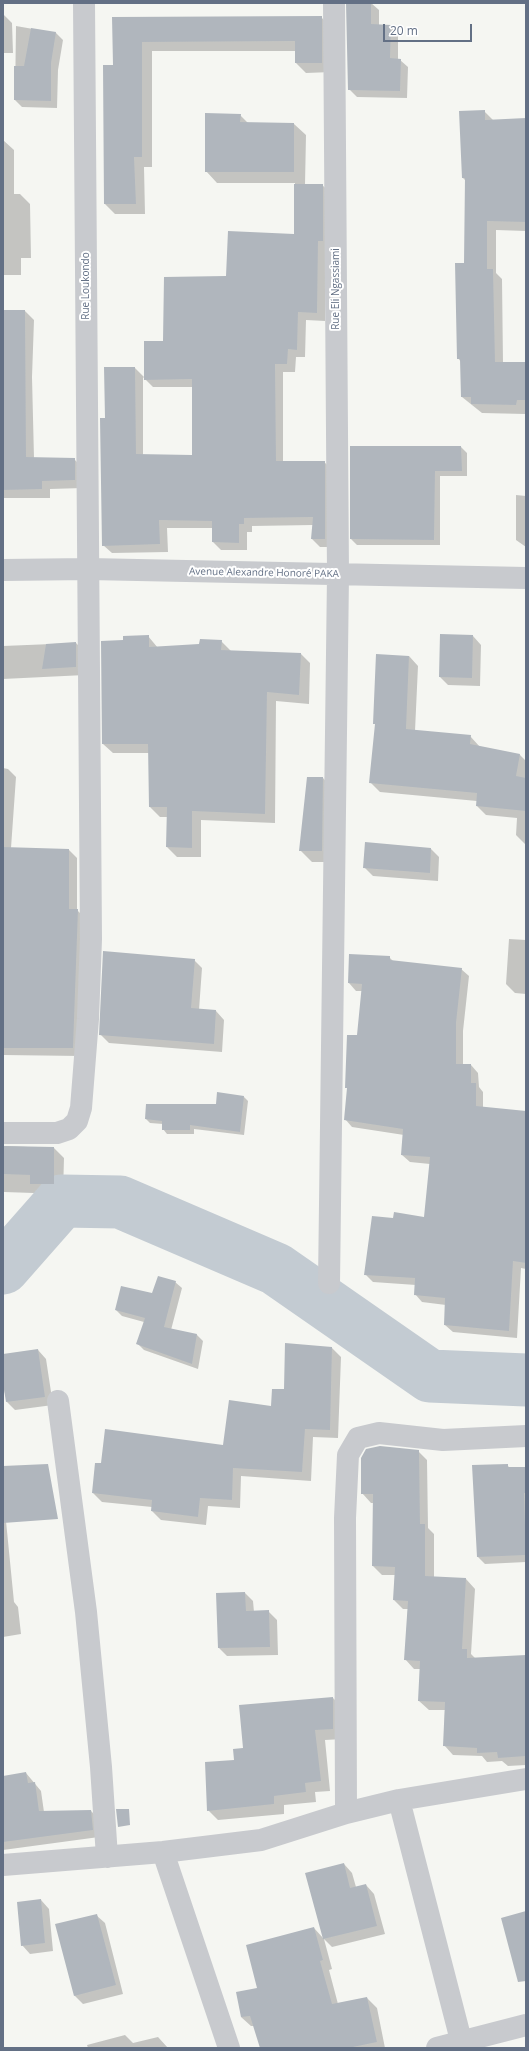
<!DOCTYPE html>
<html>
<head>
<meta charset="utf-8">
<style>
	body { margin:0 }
	#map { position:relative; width:529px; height:2051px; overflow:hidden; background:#f5f6f2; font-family:"Open Sans",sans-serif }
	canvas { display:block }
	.frame { position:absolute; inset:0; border:4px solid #637085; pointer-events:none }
	.scale { position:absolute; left:383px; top:24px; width:89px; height:18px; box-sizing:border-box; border:2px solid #637085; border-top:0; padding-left:5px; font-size:12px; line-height:14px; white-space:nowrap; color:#637085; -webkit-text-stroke:3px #fff; paint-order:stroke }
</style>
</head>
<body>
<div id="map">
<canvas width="529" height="2051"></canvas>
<div class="frame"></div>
<div class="scale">20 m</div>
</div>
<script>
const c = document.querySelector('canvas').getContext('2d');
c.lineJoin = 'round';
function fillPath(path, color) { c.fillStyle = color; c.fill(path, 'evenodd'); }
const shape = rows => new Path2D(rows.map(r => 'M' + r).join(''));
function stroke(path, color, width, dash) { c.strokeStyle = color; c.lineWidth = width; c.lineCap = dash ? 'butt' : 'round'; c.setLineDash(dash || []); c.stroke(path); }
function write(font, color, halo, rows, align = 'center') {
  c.font = font + ' "Open Sans",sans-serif'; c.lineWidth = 4; c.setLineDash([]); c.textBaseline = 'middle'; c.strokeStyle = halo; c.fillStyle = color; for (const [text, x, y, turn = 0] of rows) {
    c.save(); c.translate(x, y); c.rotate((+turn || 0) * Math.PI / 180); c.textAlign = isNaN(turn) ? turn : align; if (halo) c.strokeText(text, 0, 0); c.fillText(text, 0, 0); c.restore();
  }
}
fillPath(shape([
	[347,3,371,3,379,10,379,26,390,26,398,34,398,59,400,60,408,67,407,98,357,97,349,89],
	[3,14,12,23,13,53,3,53],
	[321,17,331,27,332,72,306,73,296,63,296,51,152,51,152,167,144,167,145,214,115,214,105,204,104,66,114,66,113,18],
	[16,26,56,33,63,40,58,70,57,108,22,107,15,100],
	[484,111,494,121,526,119,526,231,496,230,496,273,502,279,503,363,526,363,525,414,482,413,462,397,461,362,458,358,465,264,466,181,463,178],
	[240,115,249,124,294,124,306,135,305,185,322,185,331,193,326,249,325,321,306,320,305,357,296,357,295,372,283,372,283,462,324,462,333,470,333,547,320,547,312,539,313,525,252,526,252,532,247,532,247,550,221,550,213,542,213,528,167,528,168,552,112,553,103,545,106,419,135,368,145,378,164,342,227,277,295,235,295,183,217,183,206,171],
	[143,377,153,387,193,387,193,456,143,455],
	[3,140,14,150,14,194,20,194,30,204,31,258,21,258,21,275,3,275],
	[3,311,25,311,34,320,32,377,34,458,74,459,83,468,83,488,50,489,50,498,3,498],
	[351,447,461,447,467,453,467,476,440,476,440,545,357,545,351,539],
	[516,495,526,496,526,547,516,540],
	[148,636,158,648,200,645,221,641,231,651,301,654,310,663,309,704,276,701,275,823,201,820,201,857,177,857,167,847,168,817,160,817,150,807,149,753,113,753,103,744,124,641],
	[473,636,481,645,480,686,448,685,440,677],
	[76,643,85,652,85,675,3,679,3,646],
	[409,656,418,666,415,731,470,736,480,747,520,755,526,761,526,845,516,835,517,818,486,815,477,806,477,801,380,792,370,782,376,725,374,723],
	[3,768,8,769,16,777,11,848,69,850,77,858,77,910,86,919,81,1056,3,1055],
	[323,778,334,790,333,862,312,862,300,850],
	[366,844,431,849,439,857,438,881,373,876,364,867],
	[509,939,526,940,526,994,515,993,506,984],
	[389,957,394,962,461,969,469,976,463,1031,463,1065,471,1065,478,1073,479,1087,483,1092,483,1108,526,1112,526,1269,521,1268,517,1338,453,1332,445,1325,446,1305,422,1302,415,1294,416,1285,373,1282,366,1275,394,1219,425,1218,430,1164,410,1162,402,1155,404,1135,352,1127,345,1119,348,1089,346,1087,358,1036,362,991,356,991,349,983],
	[194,960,202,968,199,1010,216,1011,224,1020,222,1052,109,1043,100,1034],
	[244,1097,248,1101,244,1135,194,1129,194,1134,167,1134,163,1129,163,1124,150,1123,146,1119,217,1105],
	[3,1146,54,1148,64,1158,63,1194,4,1192,3,1249],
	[175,1282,182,1288,171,1330,197,1335,203,1341,198,1369,144,1350,138,1344,144,1322,122,1316,116,1310,153,1294],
	[332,1348,341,1357,338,1438,313,1437,311,1481,241,1476,240,1508,208,1506,206,1525,161,1520,152,1511,152,1507,102,1502,93,1493,102,1464,224,1446,272,1407,284,1390],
	[38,1350,46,1359,53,1405,15,1410,7,1402,3,1385,3,1355],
	[418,1451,427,1460,428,1528,434,1534,434,1578,466,1579,475,1589,471,1654,476,1659,526,1656,526,1765,508,1766,502,1761,487,1762,482,1756,453,1755,444,1745,445,1710,429,1710,419,1701,421,1669,414,1669,405,1659,408,1609,403,1609,394,1600,395,1575,382,1575,373,1566,374,1503,371,1503,362,1493],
	[507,1465,510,1468,526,1468,526,1562,485,1564,478,1557],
	[3,1518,6,1521,14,1602,18,1607,21,1634,3,1637],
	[245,1593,253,1601,254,1612,268,1611,277,1620,278,1655,227,1656,219,1648],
	[333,1698,343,1708,343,1739,325,1740,330,1791,315,1792,316,1802,284,1805,284,1814,218,1820,208,1810,244,1748],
	[26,1773,41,1791,44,1812,91,1811,98,1818,99,1837,3,1850,3,1777],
	[344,1864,352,1873,356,1887,366,1885,374,1894,385,1934,332,1947,324,1939,332,1969,329,1970,338,2004,367,1998,377,2008,385,2048,261,2048,254,2026,251,2026,241,2017,258,1989,314,1928,323,1938],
	[41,1900,49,1909,53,1951,30,1954,22,1945],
	[96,1915,105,1923,123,1994,83,2004,75,1996,57,1925],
	[125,2035,133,2043,158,2037,168,2048,88,2048,87,2045]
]), '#0003');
stroke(shape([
	[3,1268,62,1201,120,1202,276,1269,430,1376,526,1380]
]), '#c3cbd2', 53);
fillPath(shape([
	[346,3,371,3,371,24,391,25,390,58,401,59,400,91,348,90],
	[322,16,322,63,295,63,295,41,142,42,142,157,134,157,136,204,104,204,103,65,113,65,112,17],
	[31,28,56,32,51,63,51,101,14,100,14,66,24,66],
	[485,110,485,120,526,118,526,222,487,221,487,269,493,269,495,362,526,362,526,400,517,400,516,405,471,404,471,397,461,397,460,359,457,359,455,263,464,263,465,178,462,178,459,111],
	[205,113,241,114,240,122,294,123,294,172,205,172],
	[294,184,323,184,323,241,318,241,317,313,298,312,297,350,288,349,287,364,275,364,276,461,325,461,325,539,311,539,313,517,244,518,244,524,239,524,239,543,212,542,212,521,159,520,160,544,102,546,100,418,105,418,104,367,135,367,136,454,192,455,192,379,144,380,144,341,163,341,164,277,226,276,228,231,294,234],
	[3,310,25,310,26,457,75,458,75,480,42,481,42,489,3,490],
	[350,446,461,446,462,471,435,471,434,540,350,539],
	[440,634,473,635,472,678,439,677],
	[149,635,149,647,199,644,200,639,222,640,221,650,301,653,299,695,267,692,265,814,192,811,192,848,166,847,167,807,149,807,148,744,102,744,101,641,123,640,123,636],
	[76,642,76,667,42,669,46,644],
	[376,654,409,656,406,729,471,735,470,744,520,754,516,776,526,778,526,811,476,806,477,793,369,783,375,724,373,724],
	[307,777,323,777,322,851,299,851],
	[365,842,431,848,430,873,363,868],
	[3,847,69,849,69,909,78,909,73,1048,3,1048],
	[103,951,195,959,191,1008,216,1010,214,1044,99,1035],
	[349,954,390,956,390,960,462,968,456,1023,456,1064,471,1064,471,1083,476,1083,476,1106,526,1111,526,1263,513,1261,509,1331,444,1325,445,1298,414,1295,415,1278,364,1275,372,1216,393,1218,394,1212,424,1217,430,1157,401,1155,403,1129,344,1120,347,1088,345,1088,347,1035,357,1035,362,984,348,983],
	[217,1092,244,1096,240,1132,190,1125,190,1130,162,1130,162,1121,145,1119,146,1104,216,1104],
	[3,1146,54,1147,54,1184,30,1184,30,1175,3,1174],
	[158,1276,176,1281,164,1327,197,1334,192,1364,136,1344,145,1318,115,1310,121,1286,152,1293],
	[285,1343,332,1347,330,1430,305,1429,302,1472,233,1468,232,1500,200,1498,198,1517,151,1511,152,1500,92,1493,95,1463,101,1463,105,1429,223,1445,229,1400,271,1406,272,1389,284,1389],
	[38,1349,45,1397,6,1402,3,1383,3,1354],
	[380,1446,419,1450,420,1524,425,1524,425,1576,466,1578,462,1649,467,1649,467,1658,526,1655,526,1756,498,1758,497,1752,477,1753,477,1748,443,1746,445,1702,418,1701,420,1661,404,1660,408,1601,393,1600,395,1567,372,1566,373,1494,361,1494,361,1458,366,1449],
	[48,1464,58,1519,3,1523,3,1466],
	[508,1464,508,1467,526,1467,526,1493,524,1493,526,1555,477,1557,472,1465],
	[245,1592,246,1611,269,1610,270,1647,218,1648,216,1593],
	[333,1697,333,1729,315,1730,321,1781,305,1783,306,1792,274,1796,274,1804,207,1811,205,1762,234,1760,233,1749,243,1748,239,1705],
	[26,1772,28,1783,35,1782,39,1811,91,1810,93,1830,3,1842,3,1776],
	[116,1809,129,1809,130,1825,118,1827],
	[344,1863,350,1888,366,1884,377,1926,323,1939,305,1873],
	[41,1899,45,1943,21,1946,17,1902],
	[526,1911,526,1981,518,1982,501,1918],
	[97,1914,116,1985,74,1996,55,1924],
	[314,1927,323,1960,320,1961,332,2004,367,1997,377,2042,348,2048,260,2048,250,2016,241,2017,236,1992,257,1988,246,1945]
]), '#b0b6bd');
stroke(shape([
	[3,570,89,569,526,578],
	[3,1133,57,1133,69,1129,77,1121,81,1108,88,1019,91,939,84,3],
	[329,1283,338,575,334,3],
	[58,1401,86,1612,101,1767,107,1857],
	[399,1800,463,2048],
	[346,1813,345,1518,348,1455,358,1438,379,1433,443,1440,526,1436],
	[163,1852,229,2048],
	[3,1865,163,1852,261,1840,346,1813,399,1800,526,1779],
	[437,2048,526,2025]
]), '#c8cace', 22);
write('10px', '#637085', '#fff', [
	["Rue Loukondo",86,286,-90],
	["Rue Eli Ngassiami",336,289,-90],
	["Avenue Alexandre Honoré PAKA",264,573,1]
]);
</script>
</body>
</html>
